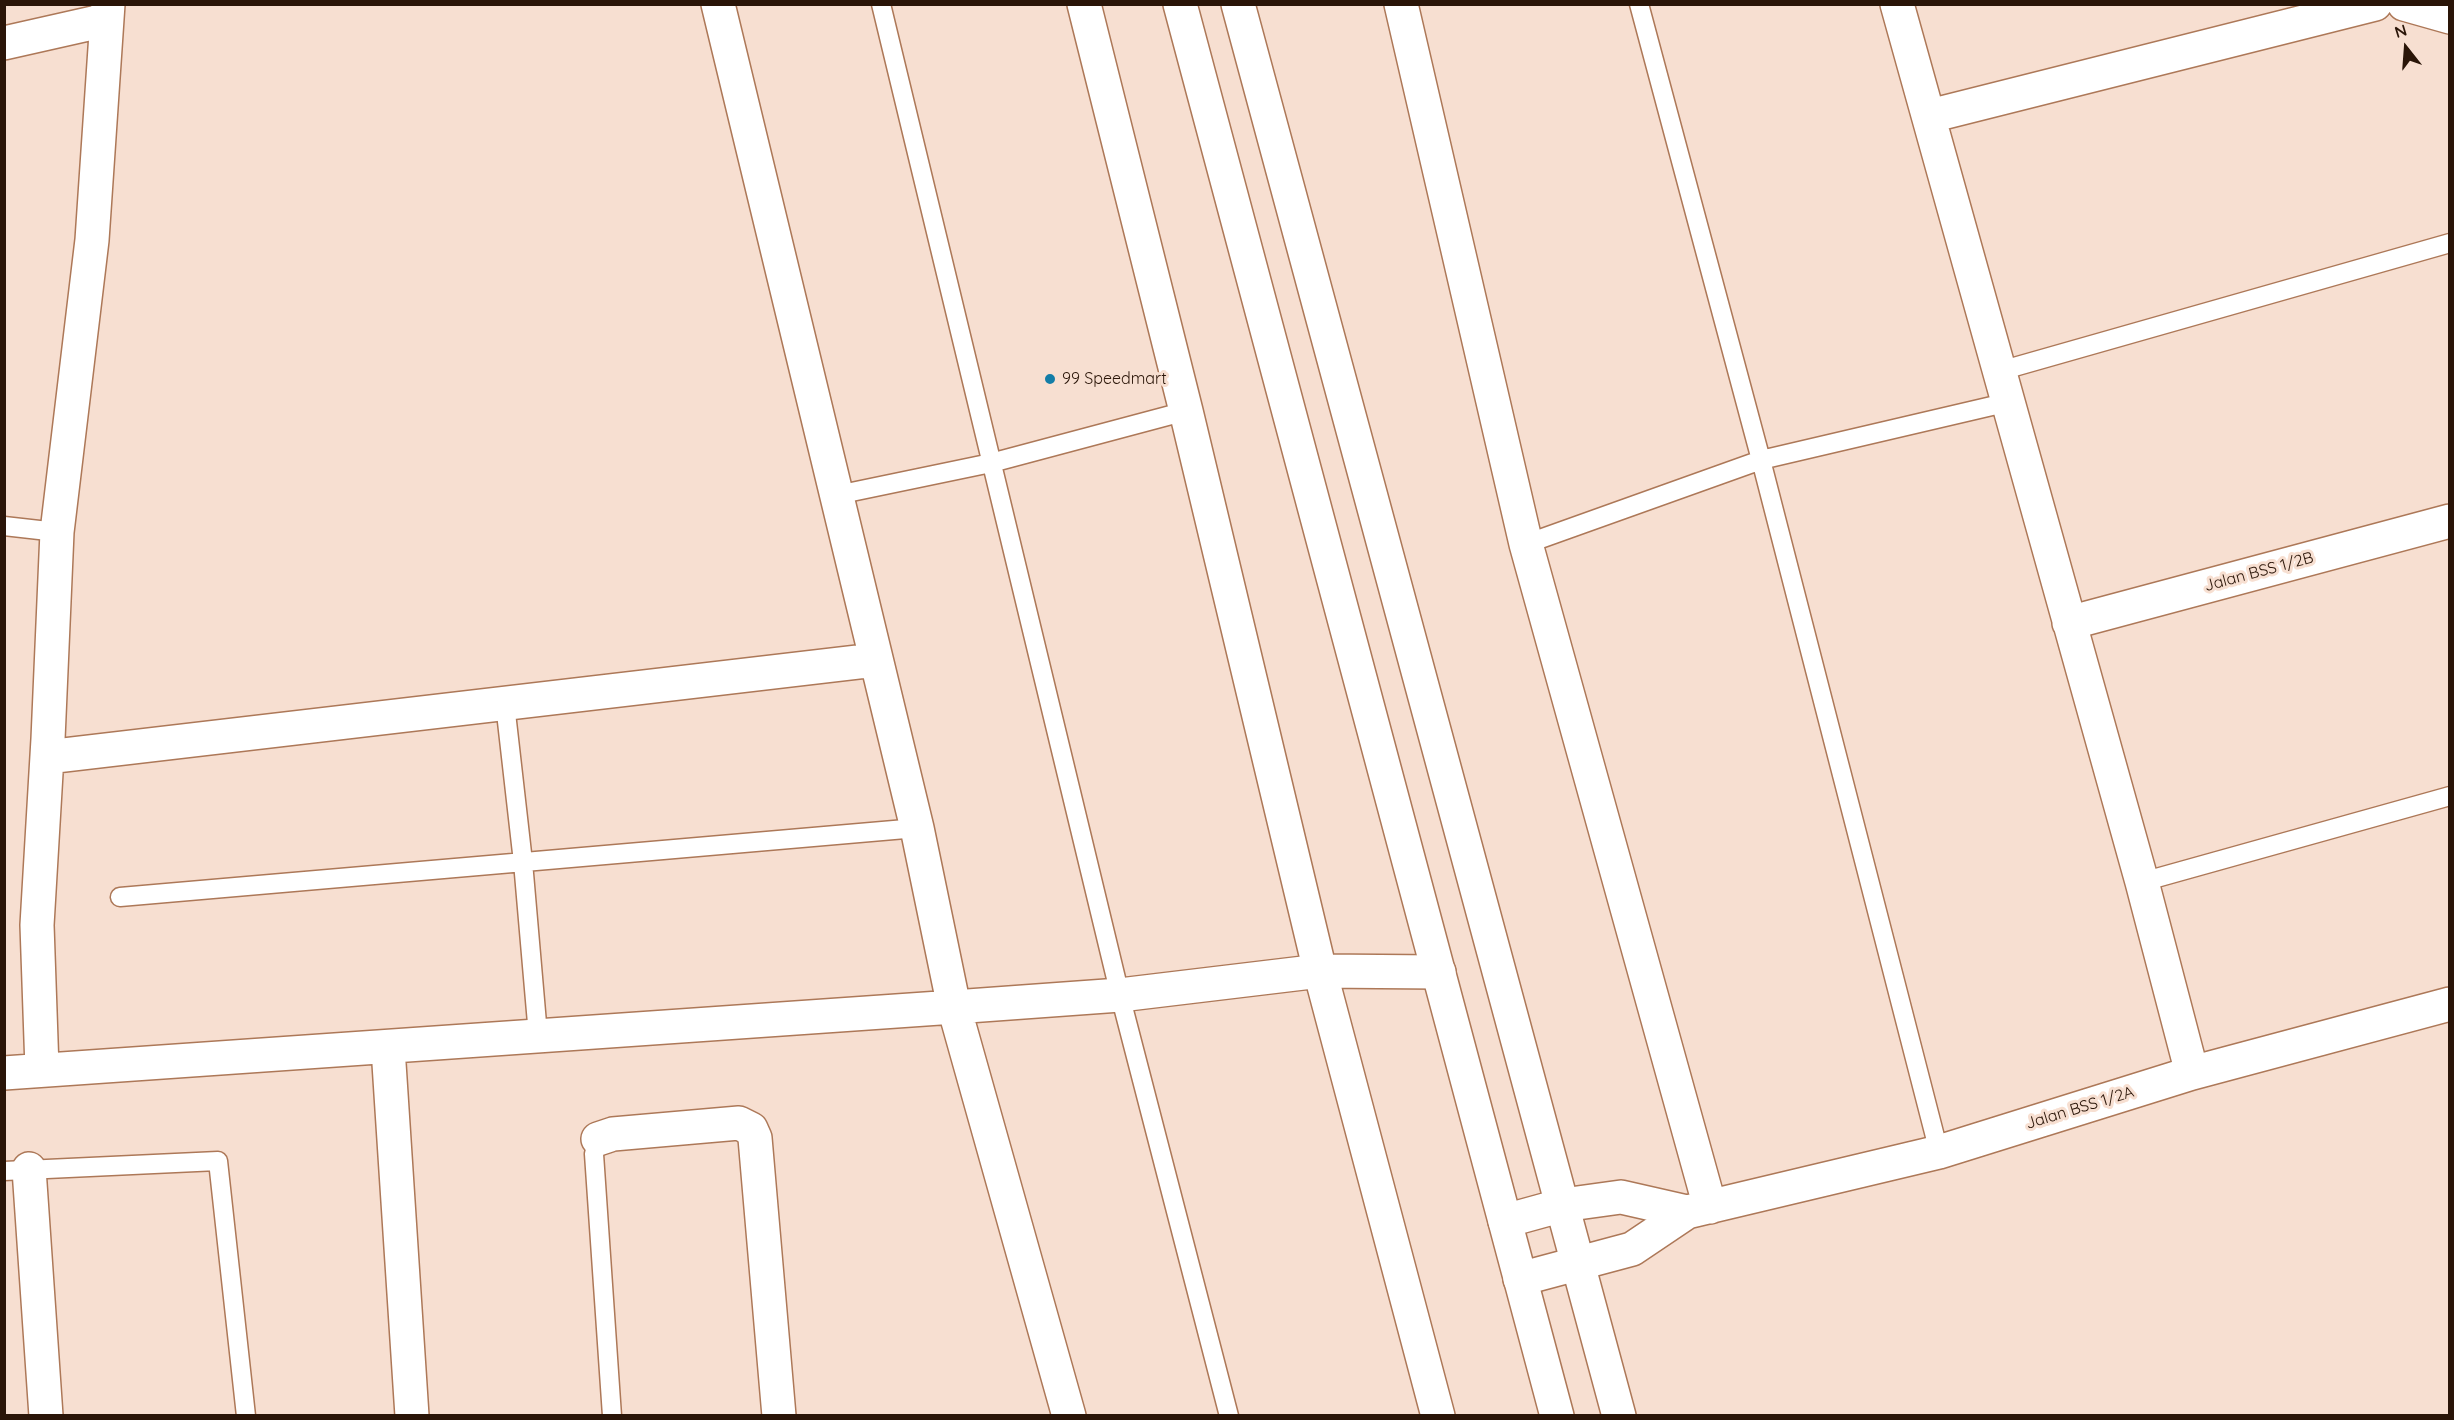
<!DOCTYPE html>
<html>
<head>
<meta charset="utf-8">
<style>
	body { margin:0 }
	#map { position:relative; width:2454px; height:1420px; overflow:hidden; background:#f7dfd1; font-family:Quicksand,sans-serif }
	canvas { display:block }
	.frame { position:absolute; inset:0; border:6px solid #2a1508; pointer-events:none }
	.north { position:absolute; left:2376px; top:18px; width:60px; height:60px; -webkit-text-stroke:4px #f7dfd1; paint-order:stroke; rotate:343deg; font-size:16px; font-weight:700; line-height:24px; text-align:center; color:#2a1508 }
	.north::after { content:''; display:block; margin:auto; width:21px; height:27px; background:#2a1508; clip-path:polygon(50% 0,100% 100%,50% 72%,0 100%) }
</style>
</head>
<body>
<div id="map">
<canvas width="2454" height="1420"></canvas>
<div class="frame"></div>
<div class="north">N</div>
</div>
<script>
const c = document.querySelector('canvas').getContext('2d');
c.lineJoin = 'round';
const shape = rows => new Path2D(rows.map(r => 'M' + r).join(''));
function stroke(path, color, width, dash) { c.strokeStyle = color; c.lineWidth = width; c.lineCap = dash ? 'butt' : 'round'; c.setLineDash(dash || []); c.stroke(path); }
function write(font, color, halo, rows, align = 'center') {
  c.font = font + ' Quicksand,sans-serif'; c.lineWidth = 6; c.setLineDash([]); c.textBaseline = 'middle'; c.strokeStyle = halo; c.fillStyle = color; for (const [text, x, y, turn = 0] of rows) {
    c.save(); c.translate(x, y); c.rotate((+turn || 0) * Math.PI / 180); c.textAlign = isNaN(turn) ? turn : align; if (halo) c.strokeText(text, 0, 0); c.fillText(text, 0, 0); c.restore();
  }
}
const lane = shape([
	[881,4,1120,995,1229,1416],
	[1639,4,1761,460,1939,1152],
	[2000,371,2450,243],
	[837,495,991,463,1186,411],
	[4,526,57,532],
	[1526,544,1761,460,2009,402],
	[505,704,523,862,538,1035],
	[2142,882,2450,796],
	[120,897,917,828],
	[598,1139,594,1154,612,1416],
	[4,1171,218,1161,246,1416]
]);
const street = shape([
	[718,4,917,828,954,1007,1069,1416],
	[1084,4,1186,411,1320,971,1438,1416],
	[1401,4,1526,544,1710,1207],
	[1897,4,2142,882,2192,1073],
	[2404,4,2450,17],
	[4,43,106,20],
	[1930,116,2375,4],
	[2069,623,2450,521],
	[47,757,875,660],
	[388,1048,412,1416],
	[42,1069,37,925,48,739,57,532,92,240,108,4],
	[4,1073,954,1007,1120,995,1320,971,1439,972],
	[598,1139,613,1134,739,1123,751,1129,755,1138,779,1416],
	[29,1169,46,1416],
	[1687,1212,1939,1152,2192,1073,2450,1004],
	[1505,1221,1563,1205,1621,1197,1687,1212,1632,1249,1520,1279]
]);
const secondary = shape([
	[1180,4,1557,1416],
	[1238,4,1619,1416]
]);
stroke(lane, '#ad7858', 21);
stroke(street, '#ad7858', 36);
stroke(secondary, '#ad7858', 36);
stroke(lane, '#fff', 18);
stroke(street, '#fff', 33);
stroke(secondary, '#fff', 33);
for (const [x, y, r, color] of [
	[1050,379,6,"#137da7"]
]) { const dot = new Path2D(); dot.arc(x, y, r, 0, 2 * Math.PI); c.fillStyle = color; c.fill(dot); stroke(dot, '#f7dfd1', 2); }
write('16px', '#2a1508', '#f7dfd1', [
	["99 Speedmart",1062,379]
], 'left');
write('16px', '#2a1508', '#f7dfd1', [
	["Jalan BSS 1/2B",2259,572,-15],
	["Jalan BSS 1/2A",2080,1108,-17]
]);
</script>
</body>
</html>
